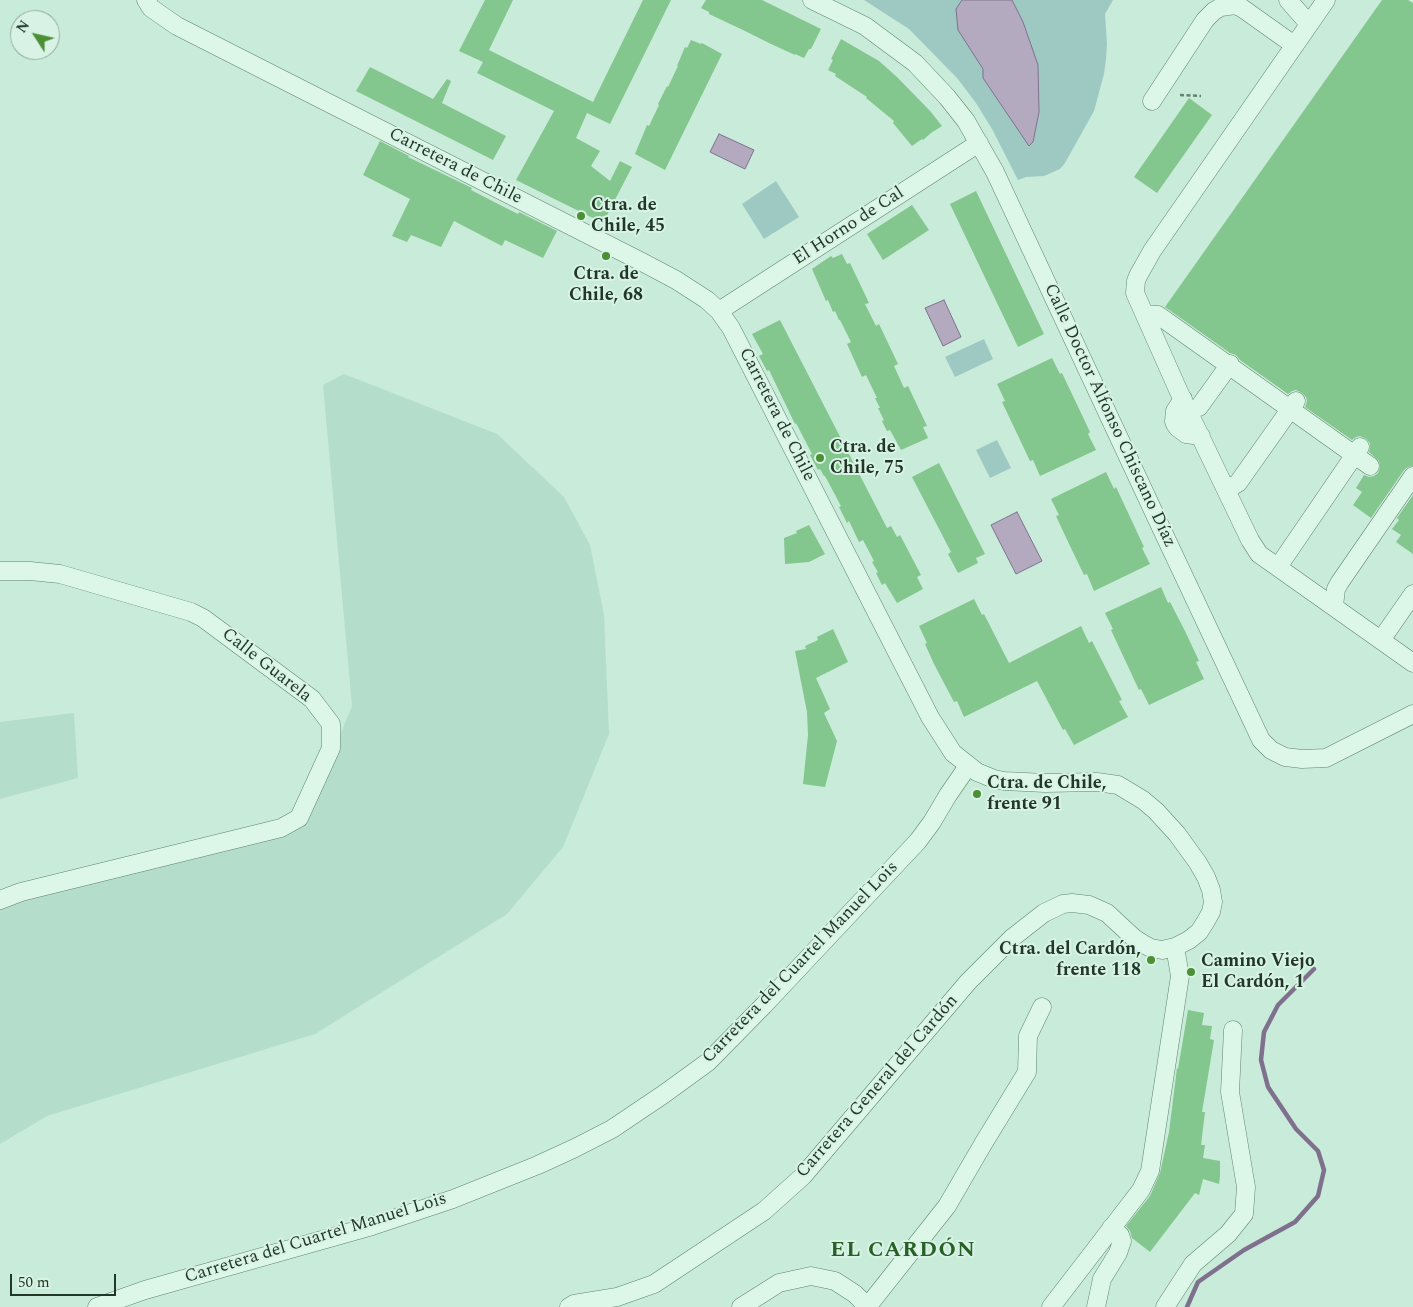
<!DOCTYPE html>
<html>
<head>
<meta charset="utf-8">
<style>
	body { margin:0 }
	#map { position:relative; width:1413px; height:1307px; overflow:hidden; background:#c9ebd9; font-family:Spectral,serif }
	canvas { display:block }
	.north { position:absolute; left:10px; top:10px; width:50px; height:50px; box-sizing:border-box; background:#d8f3e5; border:1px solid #8fa899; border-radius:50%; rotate:305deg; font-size:14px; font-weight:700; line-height:20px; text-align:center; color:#223827 }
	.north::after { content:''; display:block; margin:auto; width:18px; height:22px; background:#4c9035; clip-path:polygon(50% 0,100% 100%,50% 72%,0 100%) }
	.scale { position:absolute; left:10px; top:1274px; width:106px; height:22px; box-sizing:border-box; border:2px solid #223827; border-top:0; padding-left:6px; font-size:15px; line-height:18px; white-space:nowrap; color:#223827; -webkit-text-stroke:4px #d8f3e5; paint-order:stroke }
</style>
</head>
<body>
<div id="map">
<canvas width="1413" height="1307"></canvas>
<div class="north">N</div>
<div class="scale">50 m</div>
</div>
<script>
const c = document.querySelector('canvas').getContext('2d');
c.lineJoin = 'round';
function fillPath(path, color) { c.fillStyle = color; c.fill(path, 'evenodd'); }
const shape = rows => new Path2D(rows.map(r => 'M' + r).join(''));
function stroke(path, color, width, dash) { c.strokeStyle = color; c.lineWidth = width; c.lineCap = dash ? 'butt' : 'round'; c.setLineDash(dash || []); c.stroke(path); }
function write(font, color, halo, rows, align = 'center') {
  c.font = font + ' Spectral,serif'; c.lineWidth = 4; c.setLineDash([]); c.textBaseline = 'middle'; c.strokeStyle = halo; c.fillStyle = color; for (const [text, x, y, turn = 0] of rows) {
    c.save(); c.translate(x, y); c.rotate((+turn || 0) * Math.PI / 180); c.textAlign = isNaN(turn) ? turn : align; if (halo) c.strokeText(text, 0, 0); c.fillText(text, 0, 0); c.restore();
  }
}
fillPath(shape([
	[344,374,497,434,564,497,590,545,604,615,609,734,563,847,507,914,315,1034,47,1116,0,1144,0,907,87,882,294,832,305,821,352,706,323,385],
	[74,713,78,778,0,799,0,722]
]), '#b4ddcc');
fillPath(shape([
	[864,0,1113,0,1105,14,1107,44,1106,59,1104,74,1094,111,1065,163,1060,169,1044,176,1026,177,1018,180,992,129,976,103,957,78,909,29],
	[776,181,799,217,764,239,742,204],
	[984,339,993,359,955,377,945,357],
	[997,440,1011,468,990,478,976,450]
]), '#9ec9c3');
const water = shape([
	[962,0,1012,0,1023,22,1038,65,1039,112,1033,142,1029,146,983,78,983,69,958,30,956,9,962,0],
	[719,134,754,150,745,169,710,152,719,134],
	[944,300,961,337,943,346,925,308,944,300],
	[1017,512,1042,561,1016,574,991,525,1017,512]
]);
fillPath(water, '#b4aac0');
stroke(water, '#7f718e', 1);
stroke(shape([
	[1187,1307,1198,1282,1244,1250,1295,1222,1318,1196,1324,1170,1318,1151,1296,1129,1268,1087,1261,1060,1264,1032,1278,1005,1314,969]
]), '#7f718e', 4.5);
fillPath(shape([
	[485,0,513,0,489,50,593,102,643,0,671,0,610,124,587,113,576,138,600,151,591,166,610,181,620,161,632,167,603,223,516,180,554,111,477,73,483,62,459,51],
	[706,0,762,0,821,29,811,49,809,49,804,58,795,54,795,55,771,44,743,30,709,14,709,12,701,8],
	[1382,0,1408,0,1413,3,1413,466,1408,467,1404,470,1371,518,1353,505,1362,492,1356,488,1364,475,1369,477,1374,476,1378,473,1380,467,1379,461,1369,452,1370,448,1370,443,1366,439,1360,436,1356,437,1352,440,1305,407,1307,401,1306,397,1302,393,1296,390,1292,391,1288,394,1240,360,1236,355,1230,353,1165,307],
	[841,39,879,61,897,77,931,112,942,126,931,133,923,140,922,139,912,146,893,123,894,121,866,98,867,97,835,76,836,74,828,70,833,60,831,59],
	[691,40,701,44,702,43,722,54,665,170,635,154,647,125,649,126,659,105,658,104,667,86,668,87,678,66,677,66,685,47,687,48],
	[370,67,433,99,447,79,451,81,442,103,506,136,493,160,356,91],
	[1189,98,1212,115,1157,193,1134,177],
	[380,141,409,156,408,157,472,188,471,190,502,206,518,214,519,212,557,231,543,258,505,240,502,246,454,221,441,247,411,235,407,242,392,236,410,199,363,175],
	[976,191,1044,334,1018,347,950,204],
	[912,205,929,230,883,260,867,234],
	[842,254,847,264,850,263,869,303,865,304,876,326,879,324,898,364,894,366,904,388,908,386,927,426,923,427,928,438,901,450,890,430,887,431,882,421,884,420,878,408,880,408,875,398,877,398,866,375,862,377,847,344,851,342,840,320,839,320,835,311,833,312,828,300,826,301,812,269,831,256,833,258],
	[780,320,887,528,891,526,897,537,900,535,921,575,917,577,923,589,897,603,885,583,882,585,876,573,878,572,872,562,874,561,863,540,859,542,849,521,847,523,839,507,841,506,825,476,824,476,820,469,818,470,810,455,812,454,796,423,795,424,769,370,767,371,759,356,763,354,752,334],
	[1052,358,1060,374,1062,373,1090,432,1088,434,1096,450,1040,476,1033,460,1030,461,1002,402,1005,401,997,384],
	[939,463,985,554,976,558,978,563,958,573,948,554,951,552,912,477],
	[1106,472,1114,489,1116,487,1144,547,1142,548,1150,564,1094,591,1087,574,1084,575,1070,546,1056,516,1059,515,1051,499],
	[1413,495,1413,554,1396,542,1401,535,1392,529,1399,520,1397,518],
	[809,525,825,554,809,562,785,564,784,538,797,533,796,531],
	[1161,587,1168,603,1170,602,1185,631,1199,661,1196,662,1204,679,1149,705,1141,689,1139,690,1111,630,1113,629,1105,613],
	[974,599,982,615,984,614,1009,663,1081,626,1089,643,1092,641,1122,700,1119,701,1128,717,1074,745,1065,729,1063,730,1037,681,964,717,957,701,954,702,934,664,925,644,927,643,919,626],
	[833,629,848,662,816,678,830,709,824,713,837,741,825,787,803,784,808,735,807,712,795,651,806,649,805,646,818,640,817,637],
	[1188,1010,1204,1013,1202,1025,1212,1026,1210,1039,1214,1040,1202,1112,1205,1112,1201,1145,1205,1145,1203,1158,1220,1161,1220,1176,1219,1184,1203,1179,1199,1195,1195,1193,1150,1252,1132,1238,1130,1231,1126,1226,1150,1196,1160,1173,1169,1132,1177,1068,1178,1069]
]), '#83c68e');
const minor = shape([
	[146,0,151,8,177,26,642,262,676,280,707,300,719,311,731,328,930,717,953,753,977,772,994,779,1004,781,1045,783,1097,782,1118,785,1143,800,1156,811,1177,834,1198,863,1206,877,1211,890,1213,902,1211,912,1206,921,1199,932,1189,940,1175,947,1162,950,1151,948,1145,945,1134,938,1107,913,1089,905,1072,903,1063,904,1044,913,1012,938,968,982,803,1176,764,1211,654,1284,617,1297,574,1304,569,1307],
	[812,0,865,26,915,63,947,97,966,121,995,172,1156,517,1261,740,1271,750,1285,757,1302,759,1326,758,1413,714],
	[1288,0,1309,24],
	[1326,0,1152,251,1138,276,1136,281,1135,293,1179,392,1250,540,1259,554,1413,663],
	[1152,101,1205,20,1214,11,1221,7,1235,5,1242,8,1294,45],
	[719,311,979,143],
	[1145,314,1158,315,1370,466],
	[1183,399,1175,411,1174,421,1175,424,1178,428,1186,434,1201,436],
	[1189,411,1199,407,1230,364],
	[1225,485,1231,487,1238,483,1296,401],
	[1278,567,1360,447],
	[0,571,30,571,60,574,191,612,203,618,312,699,331,724,331,748,299,818,281,828,21,892,0,900],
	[1334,606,1336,589,1340,582,1413,476],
	[1381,640,1413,594],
	[868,1306,947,1206,983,1144,1027,1072,1028,1036,1042,1007],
	[97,1307,145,1290,372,1226,453,1199,538,1165,575,1148,612,1129,664,1094,708,1062,764,1005,918,841,932,822,948,795,968,766],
	[741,1307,779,1283,811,1276,835,1281,855,1294,868,1307],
	[1051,1307,1141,1190,1150,1171,1180,976,1175,947],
	[1096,1307,1102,1279,1118,1253,1122,1241,1120,1235,1111,1228],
	[1165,1307,1193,1264,1228,1234,1244,1214,1246,1187,1230,1092,1233,1030]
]);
stroke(minor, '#5f866a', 19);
stroke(shape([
	[1180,95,1201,96]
]), '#5f866a', 2.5, [4, 2.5]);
stroke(minor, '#dcf6e8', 18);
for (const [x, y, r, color] of [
	[581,216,5,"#4c9035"],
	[606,256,5,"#4c9035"],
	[820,458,5,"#4c9035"],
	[977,794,5,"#4c9035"],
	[1151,960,5,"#4c9035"],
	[1191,972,5,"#4c9035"]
]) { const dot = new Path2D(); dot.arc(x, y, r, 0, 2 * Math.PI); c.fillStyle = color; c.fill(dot); stroke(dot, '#d8f3e5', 2); }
write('18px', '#223827', '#d8f3e5', [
	["Carretera de Chile",455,167,27],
	["El Horno de Cal",849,227,-33],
	["Carretera de Chile",776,415,63],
	["Calle Doctor Alfonso Chiscano Díaz",1109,416,65],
	["Calle Guarela",266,666,38],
	["Carretera del Cuartel Manuel Lois",801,963,-46],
	["Carretera General del Cardón",878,1087,-49],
	["Carretera del Cuartel Manuel Lois",316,1239,-17]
]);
write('bold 18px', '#223827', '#d8f3e5', [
	["Ctra. de",591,206],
	["Chile, 45",591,227],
	["Ctra. de",606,275,"center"],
	["Chile, 68",606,296,"center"],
	["Ctra. de",830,448],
	["Chile, 75",830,469],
	["Ctra. de Chile,",987,784],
	["frente 91",987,805],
	["Ctra. del Cardón,",1141,950,"right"],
	["frente 118",1141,971,"right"],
	["Camino Viejo",1201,962],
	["El Cardón, 1",1201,983]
], 'left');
c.letterSpacing = '1px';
write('bold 22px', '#276125', '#d8f3e5', [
	["EL CARDÓN",903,1252]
]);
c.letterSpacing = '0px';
</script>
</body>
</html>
